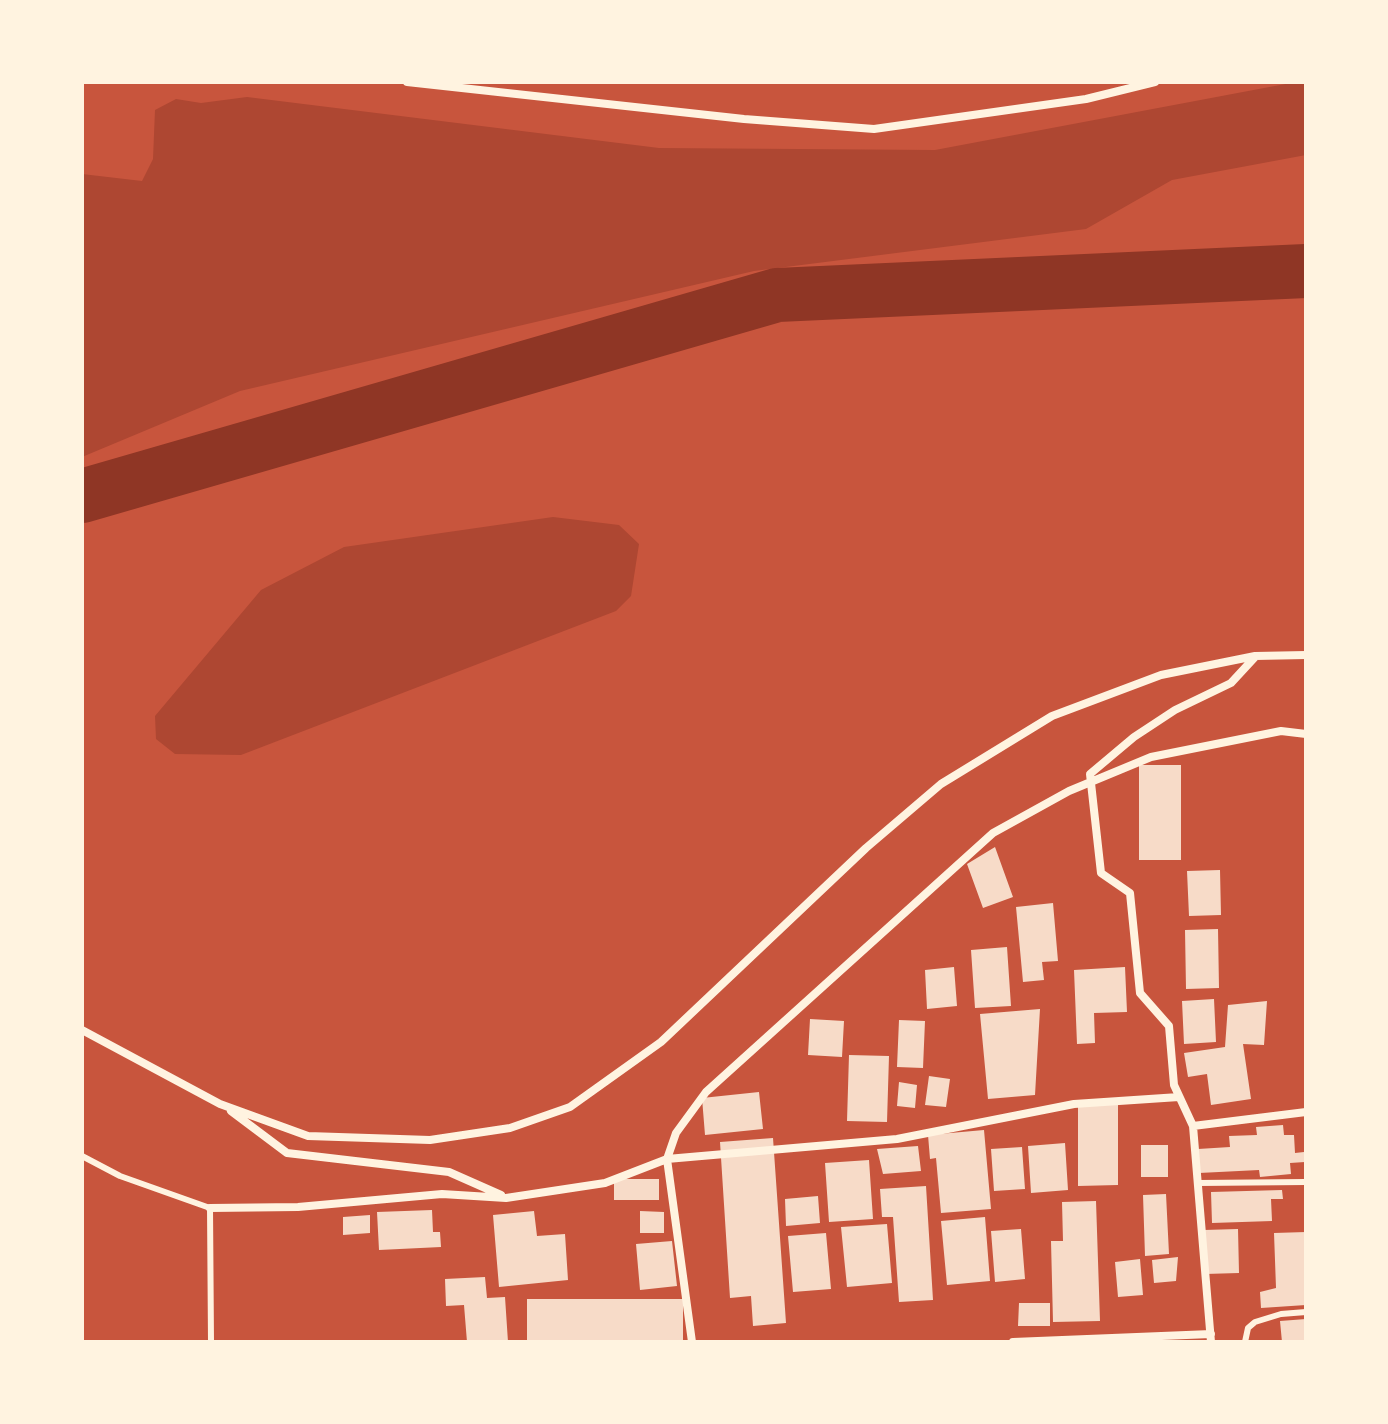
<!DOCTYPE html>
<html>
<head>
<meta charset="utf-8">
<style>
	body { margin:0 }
	#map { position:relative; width:1388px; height:1424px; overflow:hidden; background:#c8553d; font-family:Arial,sans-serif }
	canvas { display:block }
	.frame { position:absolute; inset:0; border:84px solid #fff3e0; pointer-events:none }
</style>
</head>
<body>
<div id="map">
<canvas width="1388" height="1424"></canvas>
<div class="frame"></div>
</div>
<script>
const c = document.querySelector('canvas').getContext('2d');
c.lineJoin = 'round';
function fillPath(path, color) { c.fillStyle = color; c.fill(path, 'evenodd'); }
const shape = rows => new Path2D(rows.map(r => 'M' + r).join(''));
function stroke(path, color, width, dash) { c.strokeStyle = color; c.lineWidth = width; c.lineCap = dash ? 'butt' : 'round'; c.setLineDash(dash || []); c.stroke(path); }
fillPath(shape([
	[1296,82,1306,82,1306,155,1172,180,1086,229,754,271,240,391,82,457,82,174,142,181,153,159,155,110,176,99,201,103,247,97,659,148,935,150],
	[553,517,619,525,639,544,631,596,616,611,241,755,175,754,156,739,155,716,261,590,344,547]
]), '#ae4732');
stroke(shape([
	[82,496,777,295,1306,271]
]), '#8f3625', 54);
fillPath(shape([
	[1139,765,1181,765,1181,860,1139,860],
	[995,847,1013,897,983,908,967,864],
	[1220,870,1221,915,1189,916,1187,871],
	[1053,903,1058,961,1042,962,1044,980,1023,982,1016,907],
	[1218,929,1219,988,1186,989,1185,930],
	[1007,947,1011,1006,975,1008,971,950],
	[954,967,957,1006,927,1009,925,970],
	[1125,967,1127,1012,1094,1013,1095,1043,1077,1044,1074,970],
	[1214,999,1216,1042,1184,1044,1182,1001],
	[1267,1001,1264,1045,1243,1044,1251,1099,1211,1105,1207,1074,1188,1077,1184,1053,1225,1047,1228,1005],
	[1040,1009,1035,1095,988,1099,980,1014],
	[810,1019,844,1021,842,1057,808,1055],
	[899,1020,925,1021,923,1068,897,1067],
	[849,1055,889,1056,887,1122,847,1121],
	[929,1076,950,1079,946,1107,925,1105],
	[899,1082,917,1085,915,1108,897,1106],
	[759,1092,763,1129,705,1135,702,1098],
	[1118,1102,1118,1185,1078,1186,1078,1103],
	[1283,1125,1284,1135,1294,1135,1295,1153,1304,1152,1305,1162,1290,1163,1291,1174,1260,1177,1259,1170,1199,1173,1198,1149,1230,1147,1229,1136,1257,1135,1256,1127],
	[984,1130,991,1209,941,1213,936,1158,930,1159,928,1135],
	[773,1138,786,1323,753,1326,751,1296,730,1298,720,1142],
	[1065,1143,1068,1190,1031,1193,1028,1146],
	[1141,1145,1168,1145,1168,1177,1141,1177],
	[918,1146,921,1171,883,1174,877,1149],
	[1022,1147,1025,1189,994,1191,991,1149],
	[869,1160,873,1219,829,1222,825,1163],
	[614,1179,659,1179,659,1200,614,1200],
	[926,1186,933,1300,899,1302,893,1217,882,1217,880,1189],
	[1282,1190,1283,1199,1271,1199,1272,1221,1212,1223,1211,1192],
	[1166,1194,1169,1254,1145,1256,1143,1195],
	[818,1196,820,1223,786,1226,785,1199],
	[1096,1201,1100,1321,1053,1322,1051,1241,1063,1241,1062,1202],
	[432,1210,433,1232,440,1232,441,1247,379,1250,377,1212],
	[534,1211,537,1236,565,1234,568,1280,499,1287,493,1215],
	[640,1211,664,1212,664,1233,640,1233],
	[370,1215,370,1233,343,1235,343,1217],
	[985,1217,990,1281,947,1285,941,1221],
	[887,1224,892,1283,847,1287,841,1227],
	[1021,1229,1025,1279,995,1282,991,1231],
	[1238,1229,1239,1273,1205,1274,1204,1230],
	[1306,1232,1306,1305,1261,1308,1260,1292,1276,1288,1274,1233],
	[826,1233,831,1289,793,1292,788,1236],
	[672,1241,677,1286,640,1290,636,1244],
	[1178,1257,1176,1281,1154,1283,1152,1260],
	[1140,1259,1143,1295,1118,1297,1115,1262],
	[485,1277,487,1298,505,1297,508,1342,467,1342,464,1305,446,1306,445,1279],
	[527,1299,683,1299,683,1342,527,1342],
	[1019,1303,1050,1303,1050,1326,1018,1326],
	[1306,1319,1306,1342,1282,1342,1280,1321]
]), '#f7dbc8');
stroke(shape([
	[82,1156,120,1176,210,1208,211,1342],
	[1198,1183,1306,1182],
	[1245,1342,1248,1328,1255,1322,1281,1314,1306,1312]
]), '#fff3e0', 6);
stroke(shape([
	[407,82,744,119,874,129,1086,99,1155,82],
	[82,1030,220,1104,308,1136,430,1140,510,1128,570,1107,661,1042,866,848,941,784,1052,716,1161,675,1255,656,1306,655],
	[231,1111,287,1153,449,1172,501,1195],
	[1193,1126,1306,1112],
	[210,1208,298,1207,442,1194,506,1198,605,1183,667,1159,897,1139,1074,1104,1179,1097],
	[692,1342,667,1159,676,1133,706,1092,993,833,1069,791,1151,757,1281,731,1306,734],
	[1013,1342,1211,1334],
	[1211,1342,1193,1126,1174,1085,1169,1026,1140,993,1130,893,1101,873,1090,774,1134,737,1175,710,1231,683,1255,657]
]), '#fff3e0', 8);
</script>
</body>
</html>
